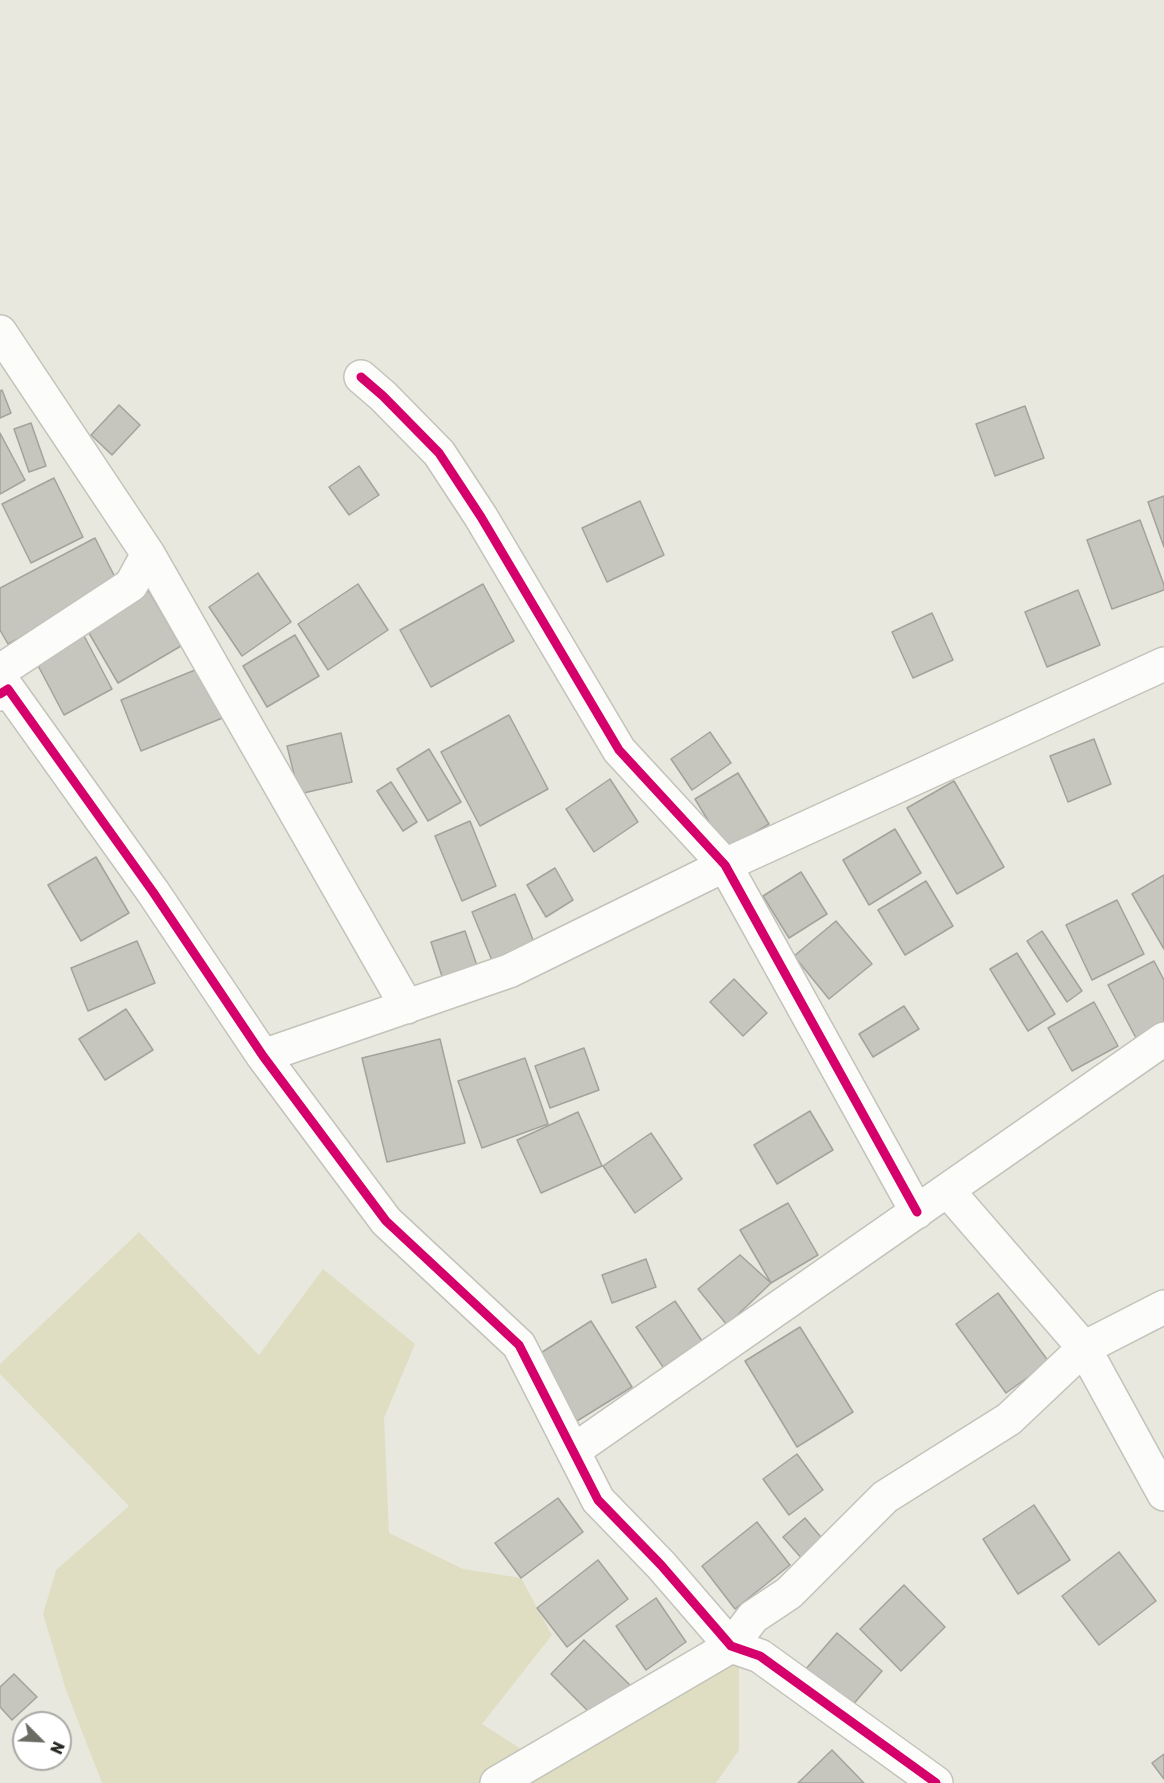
<!DOCTYPE html>
<html>
<head>
<meta charset="utf-8">
<style>
	body { margin:0 }
	#map { position:relative; width:1164px; height:1783px; overflow:hidden; background:#e8e8df; font-family:Rubik,sans-serif }
	canvas { display:block }
	.north { position:absolute; left:12px; top:1711px; width:60px; height:60px; box-sizing:border-box; background:#fff; border:2px solid #a9a9a6; border-radius:50%; rotate:114deg; font-size:16px; font-weight:700; line-height:24px; text-align:center; color:#272721 }
	.north::after { content:''; display:block; margin:auto; width:21px; height:27px; background:#6b6b64; clip-path:polygon(50% 0,100% 100%,50% 72%,0 100%) }
</style>
</head>
<body>
<div id="map">
<canvas width="1164" height="1783"></canvas>
<div class="north">N</div>
</div>
<script>
const c = document.querySelector('canvas').getContext('2d');
c.lineJoin = 'round';
function fillPath(path, color) { c.fillStyle = color; c.fill(path, 'evenodd'); }
const shape = rows => new Path2D(rows.map(r => 'M' + r).join(''));
function stroke(path, color, width, dash) { c.strokeStyle = color; c.lineWidth = width; c.lineCap = dash ? 'butt' : 'round'; c.setLineDash(dash || []); c.stroke(path); }
fillPath(shape([
	[139,1232,259,1355,323,1269,415,1344,384,1418,389,1533,463,1569,521,1578,552,1635,482,1724,529,1754,739,1656,739,1750,716,1783,102,1783,66,1690,43,1614,56,1570,129,1506,0,1374,0,1364]
]), '#dfdec2');
const building = shape([
	[2,390,11,413,0,418,0,391,2,390],
	[119,405,140,425,112,455,91,435,119,405],
	[1025,406,1044,458,995,476,976,424,1025,406],
	[31,423,46,466,29,472,14,429,31,423],
	[0,433,25,480,0,494,0,433],
	[359,466,379,495,349,515,329,487,359,466],
	[54,478,83,537,31,563,2,504,54,478],
	[1164,496,1164,547,1148,502,1164,496],
	[640,501,664,555,607,582,582,528,640,501],
	[1140,520,1164,585,1164,590,1112,609,1087,540,1140,520],
	[95,538,119,585,8,644,0,630,0,588,95,538],
	[258,573,291,622,242,656,209,607,258,573],
	[358,584,388,630,328,670,298,624,358,584],
	[483,584,514,641,431,687,400,630,483,584],
	[1078,590,1100,645,1047,667,1025,612,1078,590],
	[149,591,181,646,118,683,86,628,149,591],
	[932,613,953,660,913,678,892,632,932,613],
	[82,632,112,689,64,715,34,658,82,632],
	[295,635,319,676,267,707,243,666,295,635],
	[205,666,225,717,141,751,121,700,205,666],
	[509,715,548,789,480,826,441,752,509,715],
	[710,732,731,763,692,790,671,759,710,732],
	[341,733,352,782,299,794,287,746,341,733],
	[1094,739,1111,784,1068,802,1050,756,1094,739],
	[429,749,461,802,428,821,397,769,429,749],
	[738,773,769,824,726,850,695,799,738,773],
	[610,779,638,822,594,852,566,809,610,779],
	[954,781,1004,867,957,894,907,808,954,781],
	[391,782,417,822,403,831,377,791,391,782],
	[470,821,496,886,462,901,435,836,470,821],
	[895,829,921,873,869,905,843,860,895,829],
	[96,857,129,913,81,941,48,885,96,857],
	[555,868,573,900,546,917,527,885,555,868],
	[801,872,827,914,789,938,763,896,801,872],
	[1164,875,1164,949,1132,894,1164,875],
	[926,881,953,926,905,955,878,910,926,881],
	[515,894,535,945,493,963,472,912,515,894],
	[1117,900,1144,954,1092,980,1066,925,1117,900],
	[836,921,872,964,829,999,794,956,836,921],
	[465,931,482,980,447,992,431,942,465,931],
	[1042,931,1082,991,1067,1002,1027,941,1042,931],
	[137,941,155,983,88,1011,71,968,137,941],
	[1017,953,1055,1014,1028,1031,990,969,1017,953],
	[1154,961,1164,980,1164,1023,1136,1038,1108,985,1154,961],
	[734,979,767,1013,743,1036,710,1002,734,979],
	[1094,1002,1118,1046,1072,1071,1048,1028,1094,1002],
	[904,1006,919,1029,873,1057,859,1034,904,1006],
	[126,1009,153,1050,105,1080,79,1039,126,1009],
	[440,1039,465,1143,387,1162,362,1058,440,1039],
	[584,1048,599,1090,550,1108,535,1066,584,1048],
	[525,1058,548,1124,482,1148,458,1081,525,1058],
	[810,1111,833,1150,777,1184,754,1145,810,1111],
	[578,1112,602,1166,541,1193,517,1140,578,1112],
	[651,1133,682,1179,635,1213,603,1166,651,1133],
	[788,1203,818,1255,771,1283,740,1230,788,1203],
	[740,1255,771,1283,727,1325,698,1289,740,1255],
	[646,1259,656,1287,612,1303,602,1275,646,1259],
	[998,1293,1049,1362,1006,1393,956,1324,998,1293],
	[675,1301,702,1341,663,1367,636,1327,675,1301],
	[591,1321,632,1387,577,1421,536,1356,591,1321],
	[800,1327,853,1412,797,1447,745,1361,800,1327],
	[797,1454,823,1490,789,1515,763,1479,797,1454],
	[558,1498,583,1532,521,1578,495,1543,558,1498],
	[1034,1505,1070,1560,1018,1594,983,1539,1034,1505],
	[805,1518,825,1542,803,1560,783,1537,805,1518],
	[757,1522,790,1565,735,1609,702,1566,757,1522],
	[1119,1552,1156,1601,1099,1645,1062,1596,1119,1552],
	[598,1560,628,1599,567,1647,537,1608,598,1560],
	[904,1585,945,1627,901,1671,860,1629,904,1585],
	[656,1598,686,1642,646,1670,616,1626,656,1598],
	[837,1633,882,1671,850,1708,805,1670,837,1633],
	[584,1640,630,1685,596,1719,551,1674,584,1640],
	[14,1674,37,1697,12,1720,0,1707,0,1687,14,1674],
	[832,1750,864,1783,798,1783,832,1750],
	[1164,1754,1164,1779,1152,1763,1164,1754]
]);
fillPath(building, '#c6c6bf');
stroke(building, '#a3a39c', 1.5);
const minor = shape([
	[0,332,148,554],
	[361,377,383,396,439,453,481,517,619,750,725,865,917,1212],
	[0,671,131,585,148,554,407,1007],
	[0,694,8,689,153,892,263,1056,386,1221,519,1345,598,1500,661,1565,731,1646,760,1656,936,1783],
	[263,1056,509,971,725,865,1164,664],
	[948,1191,1084,1348,1164,1494],
	[573,1451,1164,1039],
	[497,1783,731,1646,753,1617,789,1593,885,1497,1009,1419,1084,1348,1164,1307]
]);
stroke(minor, '#c3c3bb', 36);
stroke(minor, '#fcfcfa', 33);
stroke(shape([
	[361,377,383,396,439,453,481,517,619,750,725,865,917,1212],
	[0,694,8,689,153,892,263,1056,386,1221,519,1345,598,1500,661,1565,731,1646,760,1656,936,1783]
]), '#d6006c', 9);
</script>
</body>
</html>
